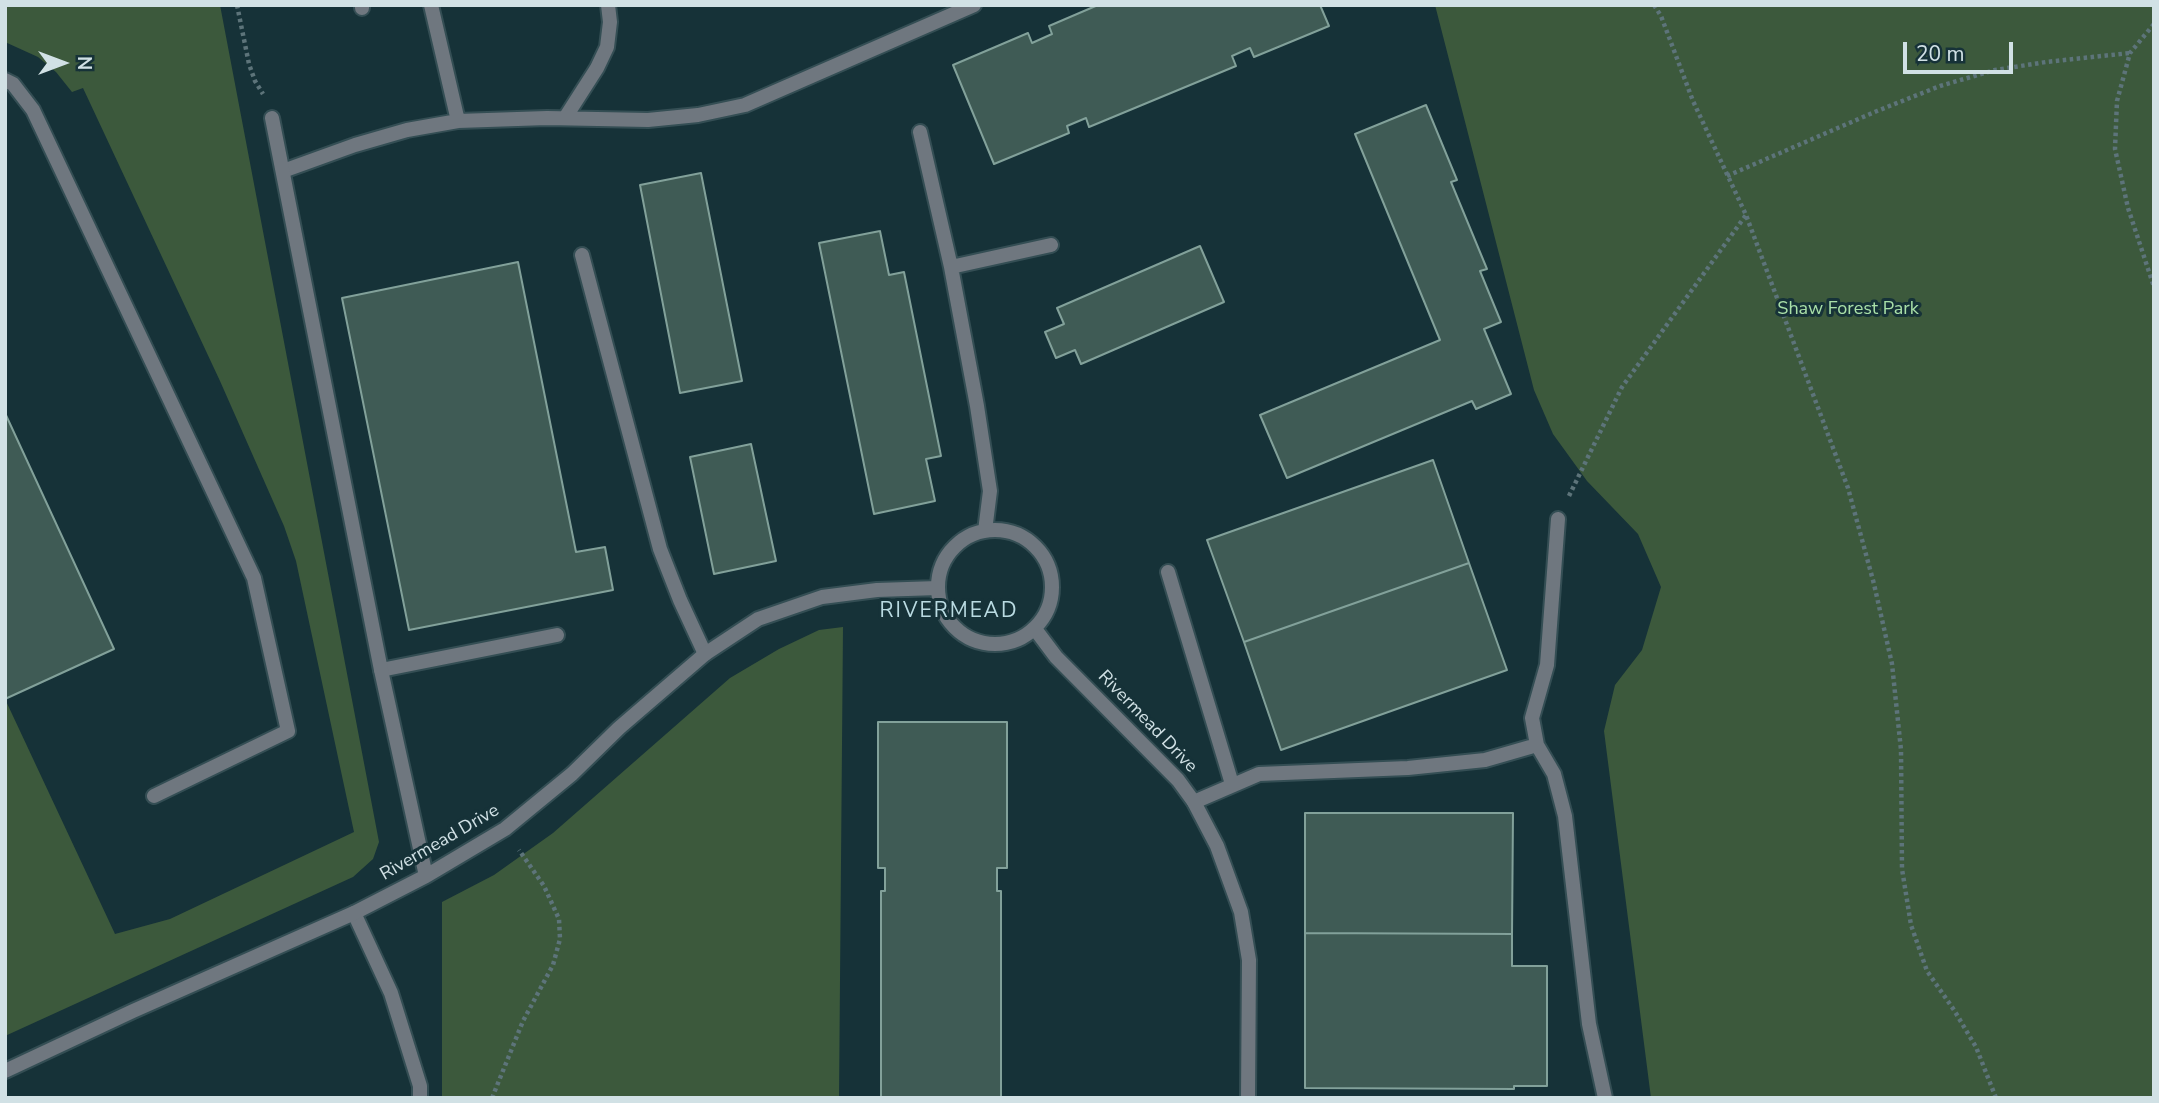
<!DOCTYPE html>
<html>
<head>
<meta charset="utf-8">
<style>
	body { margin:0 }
	#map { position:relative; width:2159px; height:1103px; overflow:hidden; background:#163238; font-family:"Nunito Sans",sans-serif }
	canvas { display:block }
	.frame { position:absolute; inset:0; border:7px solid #d1e1e5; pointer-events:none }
	.north { position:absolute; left:28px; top:28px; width:70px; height:70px; -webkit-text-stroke:5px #163238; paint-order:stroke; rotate:90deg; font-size:19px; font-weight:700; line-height:28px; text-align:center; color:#d1e1e5 }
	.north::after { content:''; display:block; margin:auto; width:24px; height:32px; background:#d1e1e5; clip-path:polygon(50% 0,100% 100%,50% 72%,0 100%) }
	.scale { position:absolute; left:1903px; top:42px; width:110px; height:32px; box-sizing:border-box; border:4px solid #d1e1e5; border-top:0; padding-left:9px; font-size:21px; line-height:24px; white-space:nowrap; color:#d1e1e5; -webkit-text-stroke:5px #163238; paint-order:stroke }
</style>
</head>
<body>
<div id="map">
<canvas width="2159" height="1103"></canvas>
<div class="frame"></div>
<div class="north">N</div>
<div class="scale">20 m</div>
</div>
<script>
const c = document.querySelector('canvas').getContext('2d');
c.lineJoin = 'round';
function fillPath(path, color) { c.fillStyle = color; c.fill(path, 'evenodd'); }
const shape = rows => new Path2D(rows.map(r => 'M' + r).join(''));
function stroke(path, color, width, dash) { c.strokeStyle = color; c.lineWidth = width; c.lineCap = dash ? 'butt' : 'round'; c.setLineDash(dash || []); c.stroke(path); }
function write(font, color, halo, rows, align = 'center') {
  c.font = font + ' "Nunito Sans",sans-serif'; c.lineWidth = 6; c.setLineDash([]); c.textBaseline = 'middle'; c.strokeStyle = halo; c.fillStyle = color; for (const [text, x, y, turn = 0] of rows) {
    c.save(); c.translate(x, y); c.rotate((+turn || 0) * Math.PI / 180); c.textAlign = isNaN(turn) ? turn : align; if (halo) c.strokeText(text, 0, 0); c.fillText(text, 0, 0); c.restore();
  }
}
fillPath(shape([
	[5,5,220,5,379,842,373,859,353,877,5,1036,5,699,115,934,170,919,354,832,296,561,284,526,220,381,83,88,72,92,56,72,38,57,5,42],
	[1435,5,2154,5,2154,1098,1651,1098,1604,731,1615,685,1642,650,1661,587,1638,534,1587,481,1553,434,1534,390],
	[843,627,839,1098,442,1098,442,902,494,875,553,833,730,678,779,649,819,630]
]), '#3c593c');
const building = shape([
	[1098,5,1320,5,1329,26,1254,57,1250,48,1232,56,1236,66,1089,127,1086,118,1067,126,1069,133,994,164,953,65,1028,33,1032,43,1052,34,1049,26,1098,5],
	[1426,105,1457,180,1451,182,1487,269,1480,271,1501,322,1484,329,1511,394,1476,409,1472,401,1287,478,1260,415,1440,340,1355,134,1426,105],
	[701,173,742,381,680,393,640,185,701,173],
	[880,231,889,275,904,272,941,456,926,459,935,501,874,514,819,243,880,231],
	[1200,246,1224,302,1081,364,1075,350,1056,358,1045,332,1064,324,1057,308,1200,246],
	[518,262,576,552,605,547,613,590,409,630,342,298,518,262],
	[5,413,114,649,5,699,5,413],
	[751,444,776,561,714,574,690,457,751,444],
	[1433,460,1469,563,1244,642,1207,540,1433,460],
	[1469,563,1507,670,1281,750,1244,642,1469,563],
	[878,722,1007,722,1007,868,997,868,997,891,1001,891,1001,1098,881,1098,881,891,885,891,885,868,878,868,878,722],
	[1305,813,1513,813,1512,934,1305,933,1305,813],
	[1305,933,1512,934,1512,966,1547,966,1547,1086,1514,1086,1514,1089,1305,1088,1305,933]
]);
fillPath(building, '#3f5b55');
stroke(building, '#82a19a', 2);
const service = shape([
	[362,5,362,8],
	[431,5,458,121],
	[5,80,13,84,33,110,254,578,288,731,154,796],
	[565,118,597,68,607,47,610,22,608,5],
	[283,171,355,145,407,130,458,121,547,118,648,120,698,115,745,105,974,5],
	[582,255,660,549,680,600,705,654],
	[1558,519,1547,665,1532,718,1537,745,1554,774,1565,816,1589,1024,1605,1098],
	[1168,572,1232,784],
	[381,670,557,635],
	[1194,802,1259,774,1408,768,1485,760,1537,745],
	[354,913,391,993,420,1086,420,1098]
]);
const minor = shape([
	[272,118,381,670,426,876],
	[920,132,951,267,977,406,990,491,985,531],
	[951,267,1051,245],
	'938 587a57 57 0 1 1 114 0a57 57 0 1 1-114 0Z',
	[1035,629,1056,657,1178,780,1194,802,1217,846,1241,912,1249,960,1248,1098],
	[5,1071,133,1011,354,913,426,876,505,829,572,774,619,728,705,654,758,619,822,597,877,590,938,588]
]);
stroke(service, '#344e54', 18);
stroke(minor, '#344e54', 18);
stroke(shape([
	[237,5,249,64,255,81,263,94],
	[1654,5,1661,16,1693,101,1746,215,1848,488,1874,584,1892,664,1901,750,1902,869,1911,925,1927,971,1954,1010,1976,1047,1996,1098],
	[2154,24,2130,53,2117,101,2115,149,2128,208,2154,287],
	[1727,176,1877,111,1940,86,1995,70,2046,62,2130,53],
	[1569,496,1622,387,1746,215],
	[492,1098,523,1021,553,965,560,939,559,919,544,886,519,850]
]), '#5d747a', 4.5, [3.5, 3.5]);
stroke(service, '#6f777f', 14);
stroke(minor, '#6f777f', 14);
write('18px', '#a9e0a8', '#163238', [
	["Shaw Forest Park",1848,310]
]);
write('18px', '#d1e1e5', '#163238', [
	["Rivermead Drive",1147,722,46],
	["Rivermead Drive",440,843,-30]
]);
c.letterSpacing = '2px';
write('21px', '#badbe2', '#163238', [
	["RIVERMEAD",949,612]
]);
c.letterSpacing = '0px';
</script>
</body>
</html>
